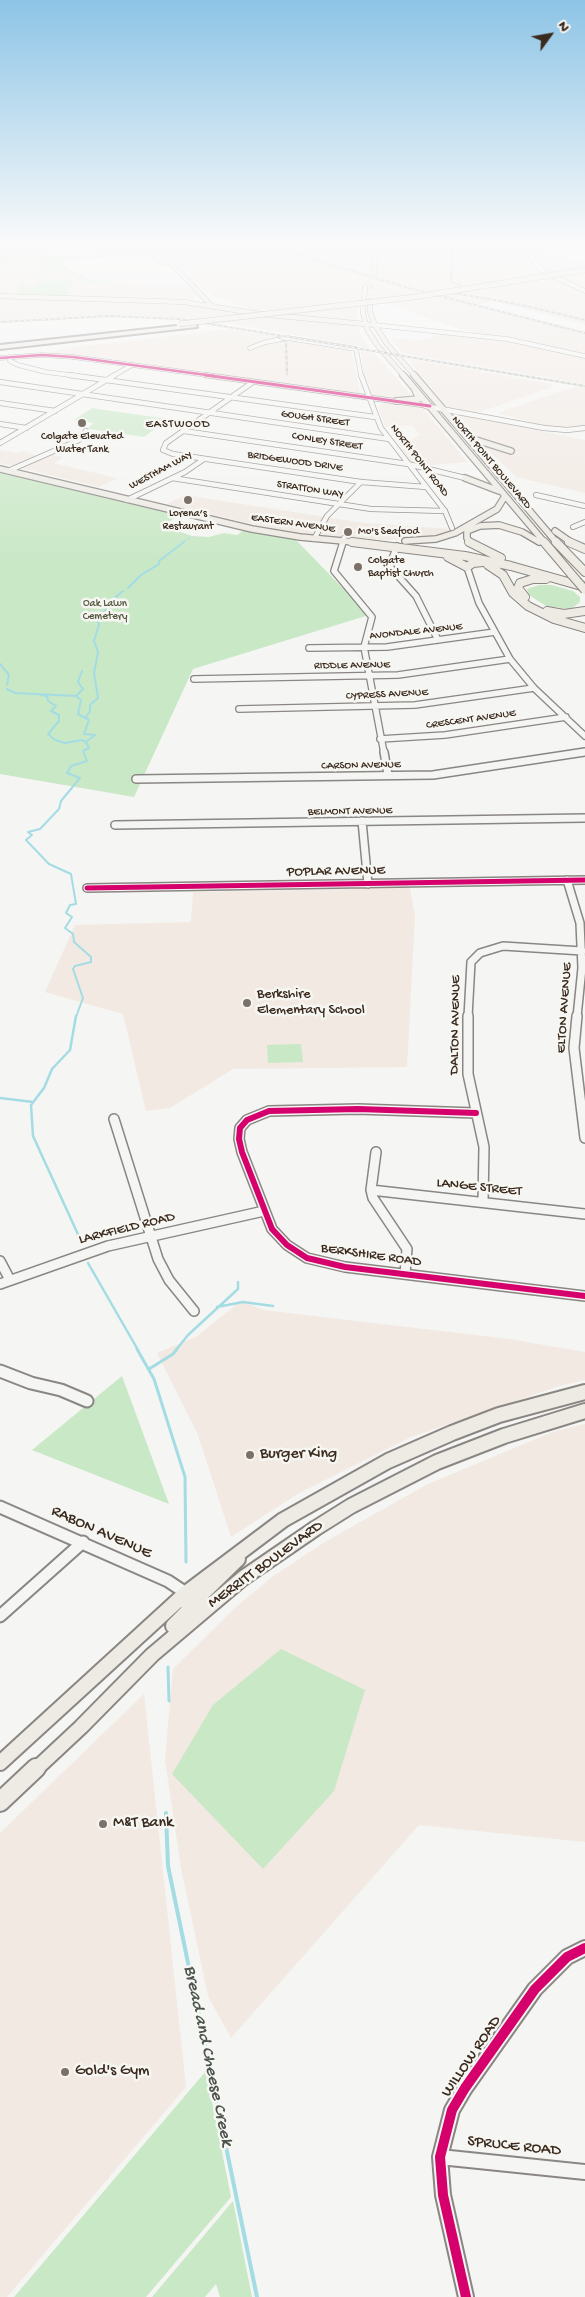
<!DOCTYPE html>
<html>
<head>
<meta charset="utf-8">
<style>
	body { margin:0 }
	#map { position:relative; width:585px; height:2297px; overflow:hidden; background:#f5f5f3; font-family:"Gochi Hand",sans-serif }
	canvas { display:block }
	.north { position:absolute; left:525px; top:10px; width:50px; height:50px; -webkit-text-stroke:4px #f6f6f2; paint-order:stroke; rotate:58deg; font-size:14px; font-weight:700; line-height:20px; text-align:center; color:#3b2a1e }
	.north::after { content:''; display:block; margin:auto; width:18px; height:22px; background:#3b2a1e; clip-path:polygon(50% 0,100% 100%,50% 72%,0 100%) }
</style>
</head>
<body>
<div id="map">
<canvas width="585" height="2297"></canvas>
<div class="north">N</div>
</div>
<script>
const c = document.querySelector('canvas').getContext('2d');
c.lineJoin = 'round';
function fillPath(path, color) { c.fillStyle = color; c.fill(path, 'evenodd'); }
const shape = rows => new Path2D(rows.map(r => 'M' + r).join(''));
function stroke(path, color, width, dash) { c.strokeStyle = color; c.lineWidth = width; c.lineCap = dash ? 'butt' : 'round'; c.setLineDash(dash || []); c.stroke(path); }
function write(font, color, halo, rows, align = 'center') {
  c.font = font + ' "Gochi Hand",sans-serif'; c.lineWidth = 5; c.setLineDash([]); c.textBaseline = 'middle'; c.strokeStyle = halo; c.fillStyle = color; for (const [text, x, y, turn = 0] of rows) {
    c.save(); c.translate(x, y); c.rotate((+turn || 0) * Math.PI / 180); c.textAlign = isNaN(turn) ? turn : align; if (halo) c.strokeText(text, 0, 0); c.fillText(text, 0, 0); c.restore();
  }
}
fillPath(shape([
	[0,243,17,243,88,282,185,285,198,297,190,299,0,295],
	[136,243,539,243,552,253,585,264,585,325,493,301,474,306,585,333,585,356,460,329,424,317,381,299,361,295,357,313,359,327,361,336,371,348,227,323,182,318,111,314,0,321,0,297,160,301,244,312,251,309,213,296,202,289,174,260],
	[228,329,350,348,361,395,45,353,75,347],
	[445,334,498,339,585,358,585,384,402,353,390,338,421,340],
	[361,351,375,354,414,398,407,400,370,394,370,387,363,373],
	[408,359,552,384,553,387,477,413,446,406],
	[585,385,585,425,561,427,546,426,498,413,552,394],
	[386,403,424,409,467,462,421,466,411,463,398,443,405,444,420,435,412,425,385,427,378,406],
	[456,414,585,440,585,493,516,477,478,441,455,416],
	[0,450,15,453,23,451,46,458,53,455,64,457,54,463,117,478,99,487,0,463],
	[185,495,364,523,450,529,441,536,417,540,384,540,304,533,270,528,167,504],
	[410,888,415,916,407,1067,233,1069,170,1108,146,1111,123,1014,45,992,75,925,191,922,193,892],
	[241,1301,263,1310,509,1339,585,1352,585,1380,559,1386,411,1437,299,1493,231,1537,198,1435,157,1353,196,1337],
	[585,1424,585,1842,419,1825,231,2038,208,1996,181,1868,165,1760,173,1669,235,1608,272,1577,323,1543,428,1484,555,1431],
	[144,1694,186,2087,7,2297,0,2297,0,1833]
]), '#f1e9e2');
fillPath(shape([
	[0,243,34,243,61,255,112,248,102,243,127,243,146,252,169,266,163,266,143,255,65,261,63,264,66,267,90,280,130,282,84,282,64,270,37,275,35,273,41,271,35,270,44,267,32,259,0,264,0,254,5,253,0,252],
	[66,275,73,281,66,296,15,295,20,289,22,282,25,282,23,286,36,288,39,282,67,280],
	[92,408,168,419,144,437,165,440,82,428,88,428,94,423,74,420],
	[0,473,179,515,166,524,172,529,192,536,209,537,224,533,237,535,244,530,295,539,369,615,193,669,134,797,0,774],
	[539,585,552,585,573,591,580,597,580,602,571,609,546,606,529,595,527,589],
	[301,1044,303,1062,268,1063,267,1045],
	[122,1376,169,1504,32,1450],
	[281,1649,365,1690,334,1791,263,1869,172,1774,213,1705],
	[206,2071,231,2197,146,2297,14,2297],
	[233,2201,252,2297,220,2297,216,2284,205,2297,152,2297]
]), '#c9e8c6');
stroke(shape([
	[182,543,190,537]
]), '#a4dce4', 1);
stroke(shape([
	[128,588,141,575,159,564,159,561,184,542],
	[0,664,9,675,7,685],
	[7,689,15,693,76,696,81,700,78,714,89,720,84,734,95,735,86,742,82,740,65,743,55,740,48,734,59,721,59,715,51,711,56,706,48,701,47,696,41,695],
	[76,696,83,689,78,682,82,671],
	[85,718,90,711,90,705,98,698,94,673,98,652,94,641,99,625,98,621,112,600,123,591],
	[76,1017,83,998,73,969,75,966,91,962,91,957,74,942,73,934,65,928,72,917,66,913,70,905,76,904,71,874,49,864,26,840,32,835,28,832,40,829,59,809,61,801,80,778,67,773,71,766,87,761,83,751,89,748,86,742]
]), '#a4dce4', 2);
stroke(shape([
	[76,1016,70,1050,52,1069,44,1088,31,1105,33,1136,81,1241],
	[0,1098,33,1102],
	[88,1263,138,1350],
	[217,1307,243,1302,273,1306],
	[176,1350,188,1335,238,1289,238,1282]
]), '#a4dce4', 2.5);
stroke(shape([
	[137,1349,154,1379,185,1477,186,1562],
	[149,1369,173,1354,177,1349],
	[168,1667,169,1701]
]), '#a4dce4', 3);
stroke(shape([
	[166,1813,168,1866,257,2297]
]), '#a4dce4', 4);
stroke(shape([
	[371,289,372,282]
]), '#d0ccc8', 4.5, [4.5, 2.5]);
const minorFar6 = shape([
	[485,243,526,249,535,263,546,273,585,291],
	[375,325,507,339,585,356],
	[250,348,266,342,288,338,356,349,361,376],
	[9,357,10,361,18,365,46,372,78,376],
	[0,358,42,355,73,357,214,376],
	[113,376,132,365]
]);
const minorFar5 = shape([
	[69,375,375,417],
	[205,375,430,406],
	[361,375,381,428,445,511,452,528],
	[0,382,389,439],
	[253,382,166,443,163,450,173,454,361,482,426,487],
	[0,403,55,411],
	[425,406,544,428,567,430,585,428],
	[0,424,26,428],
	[184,431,408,464,465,478],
	[0,443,115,375],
	[8,471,79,440,86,431],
	[172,478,371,509,445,511],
	[536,495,585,506],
	[127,500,185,472,204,459],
	[573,527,585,522],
	[314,539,327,516,361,482],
	[342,543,344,538]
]);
const minorFar4 = shape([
	[343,542,334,571,372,617,364,647,384,753],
	[397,546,390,564,391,568,416,596,438,640],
	[467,567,479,603,510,659,534,688,585,736],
	[309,648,387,647,495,632],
	[194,679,398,675,510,659],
	[239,709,415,705,534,688],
	[380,739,445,735,566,717],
	[579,753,585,752]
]);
const minorFar3 = shape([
	[384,752,388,775],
	[136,779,433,775,585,752],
	[362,821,368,884],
	[115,825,585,818],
	[567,880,580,923,582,968,577,1017],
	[87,888,585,880],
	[468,1017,471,962,480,953,503,946,582,951]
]);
const minorFar2 = shape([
	[468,1016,468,1074,484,1147,483,1202],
	[577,1016,574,1048,585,1138],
	[476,1113,358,1109,269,1111,247,1120,240,1128,239,1139,242,1152,272,1229,287,1245,307,1258,345,1267,585,1296],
	[114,1119,158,1259,169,1280,194,1311],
	[376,1152,371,1190,373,1198,407,1249,405,1274],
	[371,1190,585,1214],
	[0,1261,10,1280],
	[0,1284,108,1246,264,1211]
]);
const minorFar1 = shape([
	[0,1371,31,1383,61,1390,87,1401],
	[0,1507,168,1581,186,1593],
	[0,1616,83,1542]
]);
const minor = shape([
	[440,2157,585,2172],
	[466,2297,443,2195,440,2157,452,2110,465,2088,535,1989,567,1957,585,1948]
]);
const majorFar4 = shape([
	[131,243,168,260,212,306],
	[374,273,378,243],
	[365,287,363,313,367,329,377,345,404,376],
	[0,296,184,302,260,314,375,325],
	[370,301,370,312,375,325,387,344,415,376]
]);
const majorFar3 = shape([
	[403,375,545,543],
	[414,375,557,543],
	[396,401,419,399,415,390],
	[470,438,511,451],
	[0,469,252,529,300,537,365,543],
	[465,478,499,491],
	[555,531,572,543],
	[405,541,436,539,455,533,497,509,505,496],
	[470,543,467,538,467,531,480,526,499,525,522,532,539,542]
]);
const majorFar2 = shape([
	[352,542,465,556,511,566,585,587],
	[469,542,501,558],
	[544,542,572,575],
	[556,542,585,572],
	[569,542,585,549],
	[448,557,467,567,473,563,483,562],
	[488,565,503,575,513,593,528,606,554,619,585,628],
	[525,597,518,588,520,583,533,579,546,579],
	[547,611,564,614,585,611]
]);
const majorFar1 = shape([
	[203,1610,199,1602,202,1594,238,1559],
	[173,1626,189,1610,186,1593],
	[0,1763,186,1593,283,1520,388,1461,452,1433,499,1415,585,1392],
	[35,1770,81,1727,152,1655,243,1578,316,1528,351,1506,437,1462,504,1436,585,1411]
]);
const major = shape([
	[0,1802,36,1768]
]);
const highway = shape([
	[195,324,197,327,0,349,0,345,195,324]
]);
stroke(minorFar6, '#8a8683', 5);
stroke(minorFar5, '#8a8683', 6);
stroke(minorFar4, '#8a8683', 8);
stroke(minorFar3, '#8a8683', 10);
stroke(minorFar2, '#8a8683', 12);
stroke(minorFar1, '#8a8683', 15);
stroke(minor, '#8a8683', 18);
stroke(majorFar4, '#8a8683', 5.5);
stroke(majorFar3, '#8a8683', 8);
stroke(majorFar2, '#8a8683', 10);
stroke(majorFar1, '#8a8683', 18);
stroke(major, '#8a8683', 22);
stroke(highway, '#8a8683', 4);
stroke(minorFar6, '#f5f5f3', 4);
stroke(minorFar5, '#f5f5f3', 4.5);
stroke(minorFar4, '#f5f5f3', 5.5);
stroke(minorFar3, '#f5f5f3', 7);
stroke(minorFar2, '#f5f5f3', 9);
stroke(minorFar1, '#f5f5f3', 11);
stroke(minor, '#f5f5f3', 14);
stroke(majorFar4, '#eeebe4', 4.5);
stroke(majorFar3, '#eeebe4', 5.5);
stroke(majorFar2, '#eeebe4', 8);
stroke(majorFar1, '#eeebe4', 14);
stroke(major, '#eeebe4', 18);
fillPath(highway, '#eeebe4');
const rail = shape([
	[257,243,409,288,585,333],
	[452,245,451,281,469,291],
	[443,291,522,305,585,320],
	[0,322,109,316,180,319,585,386],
	[275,335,286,342,287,374]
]);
stroke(rail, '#b2b0ae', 2);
stroke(rail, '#f6f6f2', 1, [3]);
const majorBridge = shape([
	[572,575,585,590]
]);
const highwayBridge = shape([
	[179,324,414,297,585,270]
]);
stroke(majorBridge, '#8a8683', 10, []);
stroke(highwayBridge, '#8a8683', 6, []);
stroke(majorBridge, '#eeebe4', 8);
stroke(highwayBridge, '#eeebe4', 5);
stroke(shape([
	[0,358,42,355,73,357,214,376]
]), '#d6006c', 2.5);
stroke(shape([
	[205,375,430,406]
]), '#d6006c', 3);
stroke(shape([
	[87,888,585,880]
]), '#d6006c', 5);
stroke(shape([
	[476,1113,358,1109,269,1111,247,1120,240,1128,239,1139,242,1152,272,1229,287,1245,307,1258,345,1267,585,1296]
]), '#d6006c', 6);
stroke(shape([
	[466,2297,443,2195,440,2157,452,2110,465,2088,535,1989,567,1957,585,1948]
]), '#d6006c', 10);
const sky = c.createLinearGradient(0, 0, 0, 565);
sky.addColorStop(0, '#8dc4e6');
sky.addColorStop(0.43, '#fafafa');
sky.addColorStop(1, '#fafafa00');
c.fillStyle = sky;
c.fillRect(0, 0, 585, 565);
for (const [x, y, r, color] of [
	[82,423,5,"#7c7169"],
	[188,500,5,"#7c7169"],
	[348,532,5,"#7c7169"],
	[358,567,5,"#7c7169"],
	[247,1003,5,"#7c7169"],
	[250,1455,5,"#7c7169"],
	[103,1824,5,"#7c7169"],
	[65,2072,5,"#7c7169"]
]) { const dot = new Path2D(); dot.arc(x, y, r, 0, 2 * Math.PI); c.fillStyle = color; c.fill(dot); stroke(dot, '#f6f6f2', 2); }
write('11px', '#3b2a1e', '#f6f6f2', [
	["GOUGH STREET",315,419,8],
	["CONLEY STREET",327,442,9],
	["NORTH POINT ROAD",419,461,52],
	["BRIDGEWOOD DRIVE",295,462,8],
	["NORTH POINT BOULEVARD",491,463,50],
	["WESTHAM WAY",161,471,-28],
	["STRATTON WAY",310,490,9],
	["EASTERN AVENUE",293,524,8],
	["AVONDALE AVENUE",416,632,-6],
	["RIDDLE AVENUE",352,666,-1],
	["CYPRESS AVENUE",387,695,-3],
	["CRESCENT AVENUE",471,720,-8],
	["CARSON AVENUE",361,766,-1],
	["BELMONT AVENUE",350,812,-1]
]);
write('11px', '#3b2a1e', '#f6f6f2', [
	["Colgate Elevated",82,437],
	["Water Tank",82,450],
	["Lorena’s",188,514],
	["Restaurant",188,527],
	["Mo's Seafood",358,532,"left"],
	["Colgate",368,561,"left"],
	["Baptist Church",368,574,"left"]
]);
write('11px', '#56573f', '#f6f6f2', [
	["Oak Lawn",105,604],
	["Cemetery",105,617]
]);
c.letterSpacing = '1px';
write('12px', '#3b2a1e', '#f6f6f2', [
	["EASTWOOD",178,425]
]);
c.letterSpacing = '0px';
write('14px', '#3b2a1e', '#f6f6f2', [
	["POPLAR AVENUE",336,872,-1],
	["ELTON AVENUE",565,1008,-86],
	["DALTON AVENUE",456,1025,-89],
	["LANGE STREET",479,1188,6],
	["LARKFIELD ROAD",127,1229,-14],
	["BERKSHIRE ROAD",371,1256,8]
]);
write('14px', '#3b2a1e', '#f6f6f2', [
	["Berkshire",257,995],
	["Elementary School",257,1011]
], 'left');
write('16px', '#3b2a1e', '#f6f6f2', [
	["Burger King",260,1455],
	["M&T Bank",113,1824],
	["Gold's Gym",75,2072]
], 'left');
write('16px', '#3b2a1e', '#f6f6f2', [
	["RABON AVENUE",101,1533,24],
	["MERRITT BOULEVARD",266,1565,-36],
	["WILLOW ROAD",472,2057,-56],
	["SPRUCE ROAD",514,2147,6]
]);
write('italic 18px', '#4d544e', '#f6f6f2', [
	["Bread and Cheese Creek",207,2056,78]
]);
</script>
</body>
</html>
